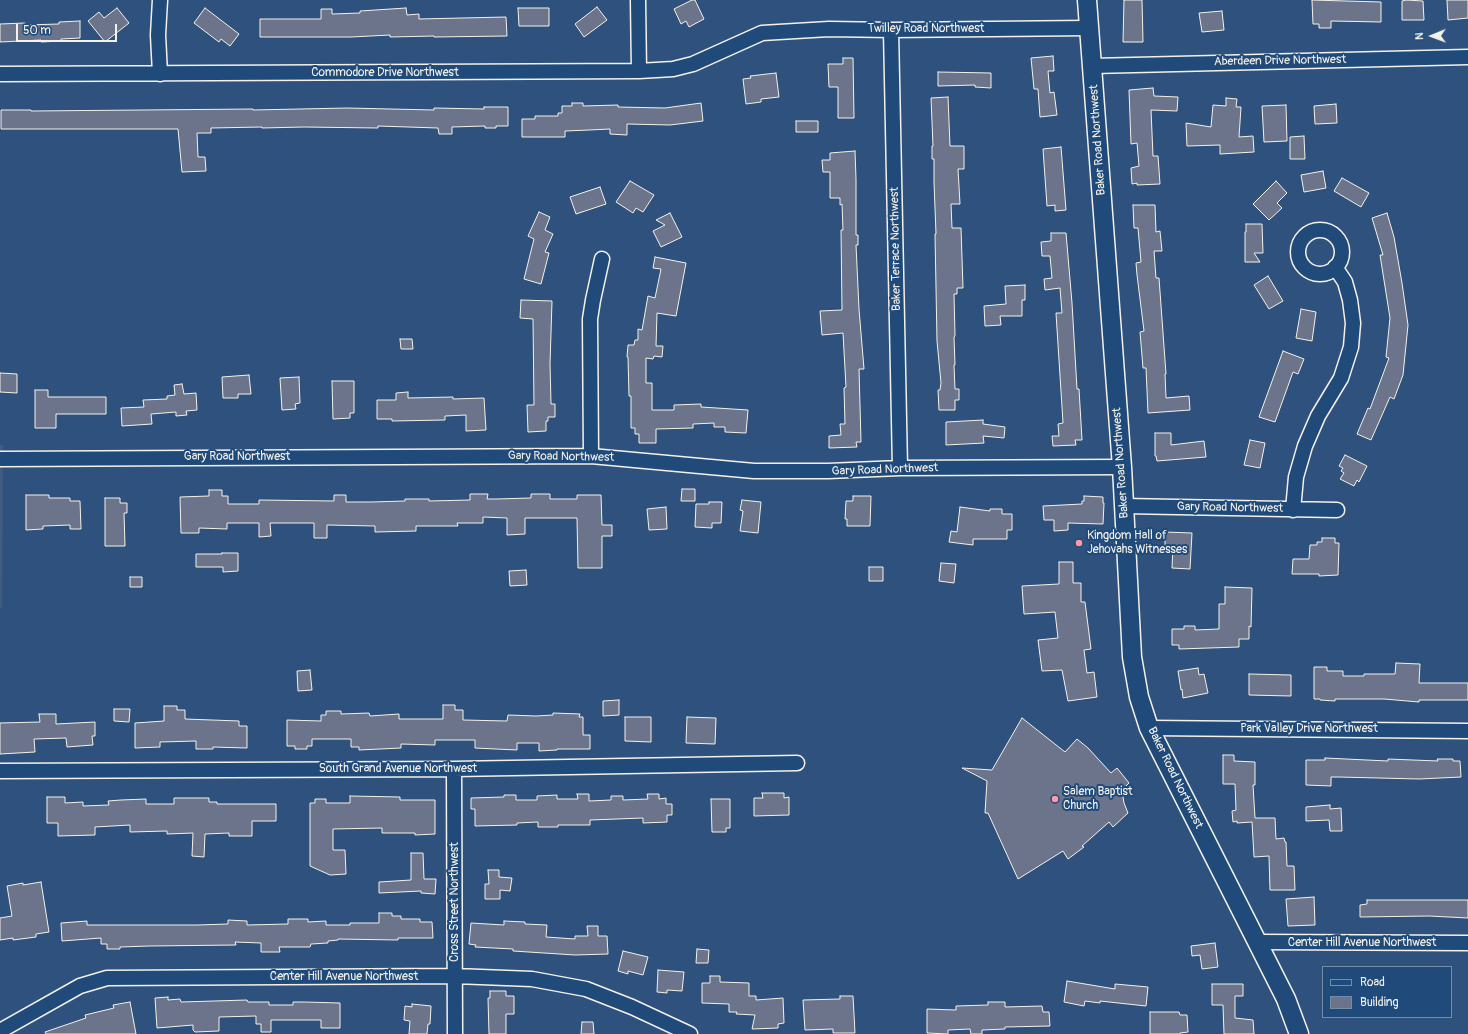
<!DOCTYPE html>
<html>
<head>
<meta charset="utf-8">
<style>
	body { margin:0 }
	#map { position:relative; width:1468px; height:1034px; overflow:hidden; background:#2e527d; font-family:Pangolin,sans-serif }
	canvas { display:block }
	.legend { position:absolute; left:1322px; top:966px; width:130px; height:52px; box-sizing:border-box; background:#1f4a7a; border:1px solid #748da6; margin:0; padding:5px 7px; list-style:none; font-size:12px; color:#f4f1e8 }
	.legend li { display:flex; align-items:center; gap:8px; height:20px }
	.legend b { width:20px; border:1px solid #748da6 }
	.north { position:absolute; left:1412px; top:16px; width:40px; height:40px; -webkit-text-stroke:3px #1f4a7a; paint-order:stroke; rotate:269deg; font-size:11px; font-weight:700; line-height:16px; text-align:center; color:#f4f1e8 }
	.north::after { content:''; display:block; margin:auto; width:14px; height:18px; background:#f4f1e8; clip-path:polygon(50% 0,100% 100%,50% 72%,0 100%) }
	.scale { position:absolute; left:16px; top:24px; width:101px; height:18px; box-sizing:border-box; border:2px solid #f4f1e8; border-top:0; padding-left:5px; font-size:12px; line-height:14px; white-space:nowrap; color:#f4f1e8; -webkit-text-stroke:3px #1f4a7a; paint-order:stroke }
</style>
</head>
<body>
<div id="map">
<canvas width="1468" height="1034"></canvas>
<ul class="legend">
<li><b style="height:5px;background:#1f4a7a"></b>Road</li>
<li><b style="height:11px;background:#6b748a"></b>Building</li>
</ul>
<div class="north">N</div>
<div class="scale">50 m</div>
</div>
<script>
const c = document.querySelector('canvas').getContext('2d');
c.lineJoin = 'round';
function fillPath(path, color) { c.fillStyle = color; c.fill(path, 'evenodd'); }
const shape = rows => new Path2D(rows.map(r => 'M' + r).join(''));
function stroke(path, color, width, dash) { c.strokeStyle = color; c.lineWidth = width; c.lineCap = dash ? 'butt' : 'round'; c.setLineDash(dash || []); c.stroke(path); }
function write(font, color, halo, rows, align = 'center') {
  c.font = font + ' Pangolin,sans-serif'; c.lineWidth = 4; c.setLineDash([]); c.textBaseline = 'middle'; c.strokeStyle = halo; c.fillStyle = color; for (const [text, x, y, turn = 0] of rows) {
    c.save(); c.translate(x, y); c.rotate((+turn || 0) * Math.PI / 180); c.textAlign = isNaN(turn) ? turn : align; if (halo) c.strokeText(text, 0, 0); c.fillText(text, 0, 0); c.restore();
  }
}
fillPath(shape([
	[0,445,3,445,2,607,0,608]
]), '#405c81');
const building = shape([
	[692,0,695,0,704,19,689,27,686,21,681,24,674,9,692,0],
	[1124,0,1142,0,1143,42,1123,42,1124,0],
	[1312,0,1381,2,1381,22,1331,21,1331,28,1319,28,1319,24,1313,24,1312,0],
	[1406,0,1423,1,1424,20,1402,20,1402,1,1406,0],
	[1447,0,1468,0,1468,18,1448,20,1447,0],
	[597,7,607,20,584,37,575,24,597,7],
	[117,8,129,23,105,42,88,21,99,12,104,18,117,8],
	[205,8,239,34,230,46,221,39,219,42,194,23,205,8],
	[406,8,407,15,419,14,419,19,506,17,507,36,434,37,434,36,390,37,390,35,351,37,260,37,260,19,321,19,321,9,332,9,332,14,360,13,360,11,406,8],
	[518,8,549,8,549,26,519,26,518,8],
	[1222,11,1224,30,1202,32,1199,13,1222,11],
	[80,21,80,38,61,39,61,41,41,42,41,40,0,42,0,24,25,23,25,25,59,24,59,22,80,21],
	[1053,56,1054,71,1048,71,1050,93,1054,92,1057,115,1040,117,1038,89,1034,89,1031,58,1053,56],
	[843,58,853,58,854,118,838,118,838,87,829,87,828,64,843,64,843,58],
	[938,72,991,73,991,88,975,87,975,85,938,86,938,72],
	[776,73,779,97,761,99,761,102,746,104,743,79,751,78,750,76,776,73],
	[1153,88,1154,96,1178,97,1177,111,1151,110,1153,156,1158,156,1160,184,1137,185,1137,183,1132,184,1131,168,1139,166,1137,143,1131,144,1129,90,1153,88],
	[948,97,950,146,964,146,964,169,958,169,960,204,951,204,952,228,961,228,963,288,957,288,957,294,954,294,955,336,954,337,955,365,954,365,955,389,959,389,959,400,955,400,955,410,939,410,938,390,940,390,941,383,937,341,935,234,936,234,934,182,934,159,932,159,932,146,933,146,931,98,948,97],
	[1226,98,1237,99,1236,107,1241,107,1239,137,1253,136,1254,152,1220,154,1220,145,1187,146,1186,123,1211,127,1213,105,1226,106,1226,98],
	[572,103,583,103,583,106,618,105,618,107,665,108,701,103,703,121,670,125,627,124,627,135,610,134,610,129,589,130,565,131,565,137,522,137,522,119,535,119,535,116,558,116,558,113,562,113,562,106,572,106,572,103],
	[1336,104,1337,123,1315,124,1314,106,1336,104],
	[1286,105,1287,141,1264,142,1262,106,1286,105],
	[484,107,508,107,508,126,496,126,496,128,485,128,485,126,452,127,452,134,439,134,438,128,378,126,378,128,304,127,262,128,262,127,211,128,211,133,197,133,198,157,205,157,206,171,182,172,178,129,1,129,1,110,31,110,31,111,253,109,253,110,347,108,434,110,434,108,484,109,484,107],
	[796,121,818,121,818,132,796,132,796,121],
	[1304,136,1305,159,1290,159,1290,137,1304,136],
	[1061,147,1066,210,1055,211,1055,205,1047,206,1043,149,1061,147],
	[855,151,856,179,856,235,858,235,858,245,856,245,859,309,864,369,859,369,861,442,856,442,857,447,829,448,829,436,841,435,840,424,845,424,844,388,846,387,843,333,822,335,820,311,842,310,841,230,843,230,842,204,840,205,840,198,830,198,830,172,823,172,822,160,830,160,830,153,855,151],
	[1323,171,1326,188,1304,192,1301,175,1323,171],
	[1342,178,1369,193,1361,207,1334,191,1342,178],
	[630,181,654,195,643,212,636,208,633,213,616,202,630,181],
	[1276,181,1287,193,1277,203,1282,208,1269,220,1253,204,1276,181],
	[600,187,606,204,576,214,570,197,600,187],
	[1133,205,1155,205,1156,232,1160,231,1162,251,1154,251,1156,278,1159,278,1166,374,1165,374,1166,398,1189,396,1190,410,1148,413,1146,368,1143,368,1140,332,1144,331,1137,275,1136,263,1141,262,1138,228,1134,228,1133,205],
	[539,212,550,217,545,230,553,234,545,252,549,253,541,284,524,279,534,239,528,236,539,212],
	[670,213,682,237,661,247,653,231,665,225,656,220,670,213],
	[1387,213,1394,237,1402,283,1408,325,1403,375,1394,399,1390,397,1371,440,1357,434,1368,408,1370,409,1389,358,1386,357,1390,318,1380,255,1383,255,1372,218,1387,213],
	[1246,224,1262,224,1263,253,1254,253,1260,262,1245,262,1245,232,1246,232,1246,224],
	[1051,233,1066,233,1072,303,1077,389,1079,389,1082,440,1075,440,1076,445,1053,446,1052,436,1059,436,1058,424,1063,423,1056,313,1062,313,1060,288,1045,290,1044,279,1052,278,1050,256,1042,256,1041,242,1051,241,1051,233],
	[655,257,686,263,676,316,657,313,656,346,663,346,662,357,654,356,653,359,646,358,646,383,652,383,652,410,674,410,674,405,701,404,701,407,748,410,746,433,725,432,725,427,714,427,714,423,693,424,693,428,656,429,656,443,639,443,639,434,635,434,635,428,631,428,631,396,629,396,628,357,627,357,628,345,634,345,635,340,638,340,638,329,642,330,648,296,655,298,661,269,653,268,655,257],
	[1268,276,1283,301,1269,309,1254,285,1268,276],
	[1025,285,1025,300,1022,300,1022,316,1000,316,1001,325,985,326,984,306,1006,304,1005,286,1025,285],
	[521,300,552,301,550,364,551,404,555,404,555,417,548,417,548,421,546,421,546,431,528,432,527,405,534,405,533,319,520,318,521,300],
	[1301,309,1316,312,1312,341,1296,338,1301,309],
	[400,339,412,339,413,349,401,349,400,339],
	[1283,351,1304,359,1298,374,1293,372,1275,422,1259,417,1283,351],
	[0,373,17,374,17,393,0,392,0,373],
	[249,375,251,394,238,394,238,398,223,398,222,377,249,375],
	[299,377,300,403,295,404,296,409,282,410,280,378,299,377],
	[332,381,354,381,354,413,350,413,350,418,333,419,332,381],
	[182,384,184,394,196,393,197,410,186,411,187,415,176,416,176,412,151,414,152,424,122,426,121,408,144,407,143,400,167,399,167,396,175,395,174,385,182,384],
	[35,390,48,390,48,397,106,397,106,414,56,414,56,428,35,428,35,390],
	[408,392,408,398,453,397,453,399,484,398,486,430,466,431,466,415,445,416,445,420,392,421,392,419,377,419,377,400,396,400,396,393,408,392],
	[983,420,983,424,1005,427,1004,438,983,436,984,443,946,445,946,422,983,420],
	[1155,433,1171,433,1171,445,1204,441,1206,457,1157,461,1156,456,1155,456,1155,433],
	[1250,440,1265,443,1260,468,1244,465,1250,440],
	[1345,455,1367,466,1359,482,1357,480,1354,486,1340,479,1344,473,1341,471,1343,468,1339,466,1345,455],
	[682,489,695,489,695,501,681,501,682,489],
	[209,490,222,490,222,496,228,496,228,504,259,504,259,500,334,501,334,495,346,495,346,502,371,502,405,501,405,499,429,499,429,501,470,500,470,494,488,494,487,499,496,499,531,498,531,494,550,494,550,499,577,499,577,495,601,495,602,525,612,525,612,536,602,536,602,568,578,568,577,518,525,518,525,534,507,535,507,518,483,517,483,523,457,523,458,526,416,526,416,531,375,532,375,526,327,525,327,538,314,538,314,523,270,523,271,536,259,537,259,523,227,523,227,529,199,528,199,533,181,533,180,497,209,496,209,490],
	[26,495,49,495,49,498,70,498,70,501,80,501,81,529,70,529,70,525,43,526,43,529,26,530,26,495],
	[853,496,871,496,870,526,847,526,847,519,845,519,846,501,853,501,853,496],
	[1084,496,1103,497,1103,503,1104,503,1103,524,1068,523,1068,530,1054,531,1054,520,1044,520,1043,506,1082,504,1082,501,1084,501,1084,496],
	[105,498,120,498,120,503,127,503,127,513,124,513,125,546,105,546,105,498],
	[742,500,761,502,758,533,740,531,743,511,740,510,742,500],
	[709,502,722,502,721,523,712,523,712,528,695,527,696,504,709,504,709,502],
	[666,507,667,529,649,530,647,509,666,507],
	[960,507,990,511,990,509,1002,509,1002,514,1012,514,1012,530,1007,530,1007,539,973,539,973,545,949,542,951,531,957,532,960,507],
	[1165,532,1192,533,1190,569,1172,568,1173,546,1165,546,1165,532],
	[1322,538,1335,538,1335,543,1339,543,1338,575,1319,576,1319,574,1292,574,1293,559,1309,559,1310,545,1317,545,1317,542,1322,542,1322,538],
	[222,553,238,553,238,571,223,572,223,567,196,567,196,554,222,554,222,553],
	[1059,562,1073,562,1073,583,1081,583,1081,602,1085,602,1091,649,1084,650,1087,673,1094,672,1097,697,1068,701,1062,670,1042,671,1038,640,1058,638,1055,612,1024,614,1022,586,1059,584,1059,562],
	[941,563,956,564,954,583,939,581,941,563],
	[869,567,883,567,883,581,869,581,869,567],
	[526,570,527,585,510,586,509,571,526,570],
	[130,577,142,577,142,587,130,587,130,577],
	[1225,587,1252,588,1251,627,1249,626,1249,639,1239,639,1239,647,1179,649,1179,645,1172,645,1172,629,1184,629,1184,626,1195,626,1195,630,1219,629,1219,604,1225,604,1225,587],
	[1396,663,1420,664,1419,683,1468,683,1468,700,1419,700,1419,702,1384,699,1335,699,1335,701,1320,700,1320,699,1314,699,1314,667,1327,667,1327,671,1343,671,1343,676,1364,676,1364,674,1395,674,1396,663],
	[1198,668,1199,675,1204,674,1208,693,1183,698,1182,689,1181,690,1178,671,1198,668],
	[310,670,312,690,298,691,297,671,310,670],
	[1249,674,1291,675,1291,696,1249,695,1249,674],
	[619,700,619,715,603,716,603,701,619,700],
	[443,705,455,705,455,710,463,710,463,720,507,721,508,715,536,716,553,715,553,713,580,714,579,717,583,717,583,735,590,735,590,749,557,749,557,750,539,751,539,743,517,743,517,750,475,748,475,740,435,740,435,745,401,744,401,748,359,750,359,747,351,747,351,739,312,739,312,746,307,746,307,749,295,749,295,746,287,746,287,720,321,721,321,715,326,715,326,711,341,711,341,714,369,713,370,716,399,714,399,719,443,719,443,705],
	[164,706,177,706,177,710,185,710,185,719,239,721,239,726,247,726,247,748,213,747,213,749,196,749,196,741,160,742,160,747,135,748,135,723,164,721,164,706],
	[114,709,130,709,129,722,114,721,114,709],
	[39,714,56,714,56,724,95,722,95,736,92,736,93,745,67,747,66,738,34,739,35,752,0,754,0,723,40,722,39,714],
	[625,717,651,717,651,742,625,741,625,717],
	[687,717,716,718,715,744,686,743,687,717],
	[1022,718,1065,752,1077,739,1088,748,1111,773,1117,768,1129,783,1124,788,1126,790,1123,797,1124,803,1128,813,1113,827,1109,822,1082,846,1084,847,1068,859,1063,851,1018,879,988,813,985,813,987,781,962,768,992,770,1022,718],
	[1223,755,1234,755,1234,761,1255,762,1255,785,1253,785,1255,818,1275,818,1276,839,1284,838,1285,842,1286,842,1287,866,1294,866,1295,890,1270,890,1269,856,1254,857,1252,822,1237,823,1237,821,1233,822,1232,811,1236,810,1235,784,1223,784,1223,755],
	[1325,758,1388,761,1388,759,1438,761,1437,759,1453,759,1453,761,1460,761,1461,777,1419,779,1338,777,1331,777,1331,786,1306,785,1306,760,1325,760,1325,758],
	[762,793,784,793,784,798,789,797,789,815,754,816,754,798,763,798,762,793],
	[577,794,589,794,589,801,611,800,611,796,623,796,623,800,648,799,647,794,659,794,659,799,666,798,666,804,672,804,672,815,667,815,667,822,643,823,643,818,590,820,590,825,558,825,558,827,538,827,538,822,517,823,517,825,475,826,475,809,471,809,471,798,504,797,504,795,516,795,516,800,537,800,537,796,557,795,557,799,578,799,577,794],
	[350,796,400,797,400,800,435,800,435,834,415,835,415,833,382,833,382,828,333,829,333,850,345,850,346,874,330,875,310,866,310,803,315,803,315,799,326,799,326,803,350,803,350,796],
	[47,797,65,797,65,803,83,802,83,806,109,805,108,801,121,800,146,799,146,804,174,804,174,798,209,798,209,802,217,802,217,804,276,804,276,821,252,821,252,836,229,836,229,833,205,834,204,857,192,856,193,833,167,834,167,831,130,832,130,825,95,827,95,835,58,836,58,823,47,823,47,797],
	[711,799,730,799,730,828,726,828,726,832,712,832,711,799],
	[1330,805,1330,809,1341,808,1342,831,1330,831,1329,820,1306,821,1306,807,1330,805],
	[411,853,423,853,424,879,436,879,435,894,421,893,421,891,379,893,379,882,411,880,411,853],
	[488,870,499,870,499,877,512,878,510,891,500,890,500,899,485,899,485,884,489,884,488,870],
	[41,882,49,932,36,934,36,937,13,940,13,938,0,940,0,918,12,916,7,886,23,883,23,885,41,882],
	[1314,897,1315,925,1288,926,1286,899,1314,897],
	[1367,900,1468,900,1468,918,1429,916,1360,917,1360,905,1367,904,1367,900],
	[379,913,392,913,392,916,401,916,401,919,420,919,420,922,432,922,433,938,398,938,398,940,338,939,338,940,328,941,328,943,311,944,310,947,279,947,280,952,261,952,261,943,235,942,236,945,149,946,120,947,120,949,107,949,107,944,101,944,101,938,62,941,61,923,87,921,87,925,197,925,228,924,228,920,247,921,247,925,288,924,288,919,308,919,308,922,326,921,326,925,350,925,350,923,379,923,379,913],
	[504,921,525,922,525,924,547,925,546,937,575,939,575,936,588,936,587,926,598,926,598,936,607,936,608,954,575,955,513,951,513,949,475,947,476,945,469,944,471,923,504,925,504,921],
	[1215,943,1218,967,1202,969,1200,955,1192,956,1191,946,1215,943],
	[697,949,709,950,708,963,696,963,697,949],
	[623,951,648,957,643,975,628,971,628,974,618,971,623,951],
	[658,970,684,972,682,991,667,990,667,993,657,992,658,970],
	[710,976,720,976,720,982,749,983,749,996,756,996,756,1000,783,998,784,1023,778,1024,778,1028,752,1029,755,1015,736,1014,737,1012,729,1012,729,1004,702,1003,702,983,710,983,710,976],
	[1067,981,1115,989,1115,984,1148,987,1146,1006,1100,1001,1100,1003,1085,1001,1084,1006,1064,1002,1067,981],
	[1212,984,1243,984,1243,996,1235,996,1235,1018,1253,1020,1254,1034,1224,1034,1223,1005,1212,1005,1212,984],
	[490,991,506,991,506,996,514,996,514,1014,506,1014,506,1034,489,1034,488,998,490,998,490,991],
	[840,996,853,996,855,1033,833,1033,833,1029,805,1030,803,1000,840,999,840,996],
	[168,997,168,1000,180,999,181,1002,247,1000,248,1002,269,1002,269,1005,293,1005,293,1002,305,1002,340,1003,340,1028,321,1028,321,1020,271,1020,271,1032,261,1032,261,1024,256,1024,256,1016,219,1017,219,1031,195,1032,193,1030,193,1025,157,1028,155,998,168,997],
	[130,1002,136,1034,46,1034,45,1032,86,1018,85,1015,114,1008,113,1005,130,1002],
	[988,1002,1005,1002,1005,1007,1042,1006,1043,1012,1049,1012,1050,1026,1005,1027,1005,1029,982,1030,982,1034,971,1034,970,1029,948,1030,948,1034,927,1033,927,1009,956,1010,956,1006,988,1005,988,1002],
	[412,1004,431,1006,430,1024,428,1024,427,1034,409,1034,410,1021,404,1020,405,1006,412,1007,412,1004],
	[1150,1012,1179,1012,1180,1015,1187,1015,1188,1032,1180,1033,1180,1034,1150,1034,1150,1012],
	[582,1022,593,1022,594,1034,581,1034,582,1022]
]);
fillPath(building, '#6b748a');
stroke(building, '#f4f1e8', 1);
const minor = shape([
	[160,0,158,35,160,74],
	[638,0,639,71],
	[891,30,900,468],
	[1092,66,1468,57],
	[0,74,639,71,673,69,693,64,762,33,829,29,891,30,1089,28],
	'1298 252a22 22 0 1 1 44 0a22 22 0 1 1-44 0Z',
	[591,456,590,319,593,300,602,259],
	[0,459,591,456,754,471,828,471,900,468,1122,467],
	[1124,506,1337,510],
	[1293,510,1296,477,1305,446,1318,416,1341,378,1351,347,1353,323,1350,300,1345,282,1335,267],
	[1149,728,1468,731],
	[454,769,455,1034],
	[0,771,454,769,797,763],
	[1257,942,1468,943],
	[0,1031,80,986,107,978,455,976,532,979,586,989,632,1007,690,1034]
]);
const tertiary = shape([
	[1087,0,1122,467,1132,657,1139,697,1149,728,1286,999,1299,1034]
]);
stroke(minor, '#f4f1e8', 17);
stroke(tertiary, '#f4f1e8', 21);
stroke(minor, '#1f4a7a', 14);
stroke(tertiary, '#1f4a7a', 18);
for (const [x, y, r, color] of [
	[1079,543,4,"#ff9aa2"],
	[1055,799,4,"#ff9aa2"]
]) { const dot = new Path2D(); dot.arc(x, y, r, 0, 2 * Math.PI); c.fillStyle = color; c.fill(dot); stroke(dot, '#1f4a7a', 1.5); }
write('12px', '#f4f1e8', '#1f4a7a', [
	["Twilley Road Northwest",926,29],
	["Aberdeen Drive Northwest",1280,61,-1],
	["Commodore Drive Northwest",385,73],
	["Baker Road Northwest",1098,140,-94],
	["Baker Terrace Northwest",896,249,-91],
	["Gary Road Northwest",237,457],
	["Gary Road Northwest",561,457,1],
	["Baker Road Northwest",1121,463,-94],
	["Gary Road Northwest",885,470,-2],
	["Gary Road Northwest",1230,508,1],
	["Park Valley Drive Northwest",1309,729],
	["South Grand Avenue Northwest",398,769],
	["Baker Road Northwest",1175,778,64],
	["Cross Street Northwest",455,902,-90],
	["Center Hill Avenue Northwest",1362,943],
	["Center Hill Avenue Northwest",344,977]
]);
write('12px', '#f4f1e8', '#1f4a7a', [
	["Kingdom Hall of",1087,536],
	["Jehovahs Witnesses",1087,550],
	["Salem Baptist",1063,792],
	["Church",1063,806]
], 'left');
</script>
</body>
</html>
